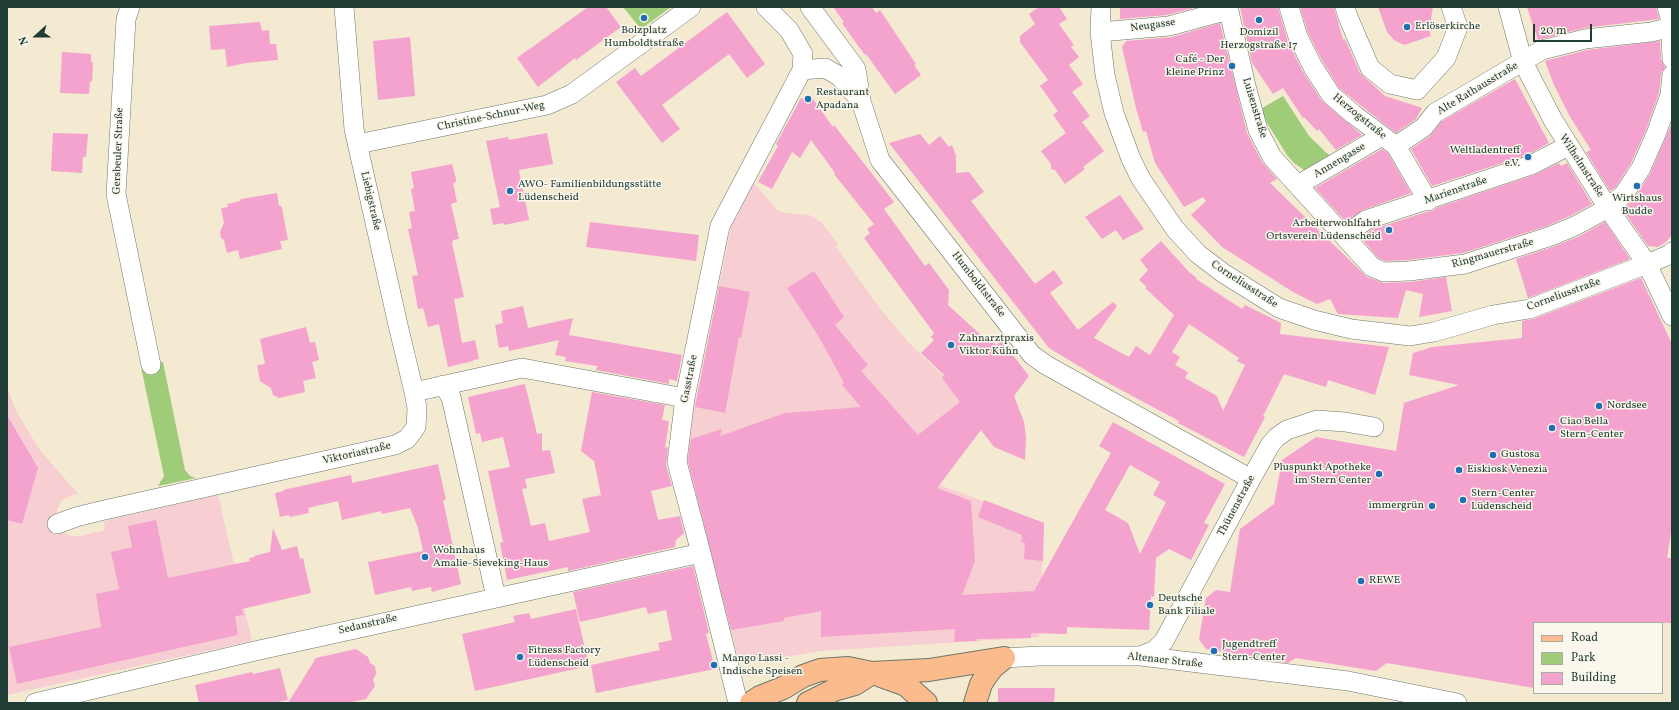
<!DOCTYPE html>
<html>
<head>
<meta charset="utf-8">
<style>
	body { margin:0 }
	#map { position:relative; width:1679px; height:710px; overflow:hidden; background:#f4e9d1; font-family:Vollkorn,serif }
	canvas { display:block }
	.frame { position:absolute; inset:0; border:8px solid #1f3d34; pointer-events:none }
	.legend { position:absolute; left:1533px; top:622px; width:130px; height:72px; box-sizing:border-box; background:#fbf7ec; border:1px solid #a3ada2; margin:0; padding:5px 7px; list-style:none; font-size:12px; color:#1f3d34 }
	.legend li { display:flex; align-items:center; gap:8px; height:20px }
	.legend b { width:20px; border:1px solid #a3ada2 }
	.north { position:absolute; left:16px; top:16px; width:40px; height:40px; -webkit-text-stroke:3px #fbf7ec; paint-order:stroke; rotate:249deg; font-size:11px; font-weight:700; line-height:16px; text-align:center; color:#1f3d34 }
	.north::after { content:''; display:block; margin:auto; width:14px; height:18px; background:#1f3d34; clip-path:polygon(50% 0,100% 100%,50% 72%,0 100%) }
	.scale { position:absolute; left:1533px; top:24px; width:59px; height:18px; box-sizing:border-box; border:2px solid #1f3d34; border-top:0; padding-left:5px; font-size:12px; line-height:14px; white-space:nowrap; color:#1f3d34; -webkit-text-stroke:3px #fbf7ec; paint-order:stroke }
</style>
</head>
<body>
<div id="map">
<canvas width="1679" height="710"></canvas>
<div class="frame"></div>
<ul class="legend">
<li><b style="height:5px;background:#fbbb8d"></b>Road</li>
<li><b style="height:11px;background:#9ecc79"></b>Park</li>
<li><b style="height:11px;background:#f3a3ce"></b>Building</li>
</ul>
<div class="north">N</div>
<div class="scale">20 m</div>
</div>
<script>
const c = document.querySelector('canvas').getContext('2d');
c.lineJoin = 'round';
function fillPath(path, color) { c.fillStyle = color; c.fill(path, 'evenodd'); }
const shape = rows => new Path2D(rows.map(r => 'M' + r).join(''));
function stroke(path, color, width, dash) { c.strokeStyle = color; c.lineWidth = width; c.lineCap = dash ? 'butt' : 'round'; c.setLineDash(dash || []); c.stroke(path); }
function write(font, color, halo, rows, align = 'center') {
  c.font = font + ' Vollkorn,serif'; c.lineWidth = 3; c.setLineDash([]); c.textBaseline = 'middle'; c.strokeStyle = halo; c.fillStyle = color; for (const [text, x, y, turn = 0] of rows) {
    c.save(); c.translate(x, y); c.rotate((+turn || 0) * Math.PI / 180); c.textAlign = isNaN(turn) ? turn : align; if (halo) c.strokeText(text, 0, 0); c.fillText(text, 0, 0); c.restore();
  }
}
fillPath(shape([
	[754,183,777,210,785,213,809,215,821,222,838,244,836,246,837,248,878,306,908,342,943,376,942,378,976,422,939,485,1044,523,1039,637,821,651,748,663,738,657,684,457,731,227],
	[7,386,15,409,39,449,79,495,75,494,66,498,61,501,57,509,56,519,65,533,72,536,80,536,105,530,104,521,218,495,252,641,7,695]
]), '#f7cfd2');
fillPath(shape([
	[623,7,671,7,641,29],
	[1283,96,1309,136,1335,161,1307,172,1294,163,1287,155,1259,110],
	[163,362,185,470,190,476,196,478,158,486,164,476,141,367]
]), '#9ecc79');
fillPath(shape([
	[588,7,606,7,621,27,576,60,575,58,538,87,517,58],
	[833,7,872,7,876,13,880,10,916,64,914,65,921,75,895,94,866,54,865,55,856,43,842,23,844,22],
	[1039,7,1059,7,1067,19,1059,24,1074,45,1071,47,1079,57,1069,65,1083,84,1072,92,1090,116,1082,122,1104,151,1083,167,1085,169,1065,184,1055,170,1051,169,1051,164,1041,151,1066,133,1053,115,1058,111,1040,86,1048,80,1020,42,1020,36,1035,24,1029,14],
	[1120,7,1197,7,1167,15,1120,19],
	[1240,7,1278,7,1288,42,1303,72,1322,101,1362,135,1336,150,1319,129,1317,131,1304,117,1303,118,1283,88,1273,94,1252,63],
	[1300,7,1334,7,1343,40,1345,39,1360,73,1385,96,1422,108,1416,119,1396,133,1360,105,1339,88,1323,62,1308,33],
	[1378,7,1433,7,1429,30,1431,36,1404,45,1394,40,1387,32],
	[1527,7,1656,7,1659,19,1584,28,1538,40],
	[727,12,765,64,747,78,729,54,662,105,680,129,662,143,616,82,635,68,641,76],
	[260,22,262,31,269,30,270,44,276,44,278,60,246,63,227,67,225,49,211,50,209,26],
	[1220,23,1247,133,1262,162,1277,179,1270,183,1367,277,1384,283,1410,282,1446,277,1452,311,1419,317,1423,294,1406,290,1398,318,1338,314,1330,299,1317,304,1293,292,1222,247,1191,215,1206,201,1203,197,1184,207,1155,163,1146,131,1143,132,1136,108,1122,47,1126,41,1172,37],
	[410,37,415,96,378,100,373,41],
	[1660,41,1661,59,1665,67,1661,74,1659,93,1646,130,1631,163,1616,187,1610,191,1586,152,1591,150,1569,115,1554,85,1545,61,1587,50],
	[62,52,91,54,91,62,93,62,92,82,90,81,89,94,60,93],
	[1515,79,1549,143,1527,155,1432,186,1411,149,1430,136,1442,121],
	[801,98,813,99,833,127,834,125,894,202,884,209,925,266,929,263,949,290,948,305,982,336,983,335,996,345,1002,341,1029,376,1014,396,1024,422,1026,437,1025,460,994,447,981,430,937,488,971,501,975,561,962,595,1034,591,1111,453,1099,446,1113,422,1225,484,1204,523,1209,525,1191,560,1169,549,1156,558,1154,597,1151,596,1149,630,1067,627,1067,634,1031,633,1031,638,977,639,977,641,954,642,955,629,821,637,821,611,784,618,784,621,731,630,688,461,691,439,722,429,720,436,785,413,861,407,842,385,844,383,819,337,787,288,814,271,844,317,835,325,868,365,861,371,918,435,960,402,942,378,944,375,921,353,934,340,931,337,934,333,864,238,870,233,867,229,874,224,834,174,835,173,811,140,800,158,792,152,772,189,758,182,778,146,776,144],
	[1130,465,1160,482,1153,495,1166,502,1140,554,1128,523,1105,510],
	[1671,125,1672,235,1666,242,1658,247,1648,246,1623,210,1633,200,1650,174],
	[53,133,88,134,86,157,83,157,82,173,51,171],
	[547,133,553,164,519,170,529,220,504,225,504,223,493,225,490,209,500,207,486,141,508,137,509,140],
	[920,134,929,145,940,136,949,147,952,145,956,156,956,173,969,172,984,192,971,201,1035,284,1054,270,1063,283,1050,293,1078,330,1113,302,1117,306,1094,338,1129,357,1136,346,1150,355,1174,315,1145,288,1147,287,1139,280,1148,270,1140,260,1161,241,1189,272,1197,278,1196,279,1242,309,1245,305,1281,323,1280,334,1389,347,1375,395,1328,380,1326,387,1284,374,1263,416,1265,417,1244,457,1178,423,1179,421,1097,377,1049,348,889,143],
	[1189,324,1239,358,1237,361,1245,365,1223,411,1217,396,1185,378,1188,372,1175,365,1180,357,1172,352],
	[1382,149,1388,153,1411,193,1363,210,1346,222,1315,188],
	[1559,163,1561,166,1567,163,1592,204,1570,216,1547,226,1463,253,1408,260,1386,261,1378,258,1361,238,1371,230,1426,212,1433,211,1436,208,1534,175],
	[452,164,456,179,456,182,453,183,457,202,451,204,459,239,453,240,452,243,464,297,454,299,462,343,475,340,479,359,473,360,473,361,448,367,439,324,428,327,423,308,418,309,412,276,418,275,408,229,412,228,409,212,415,211,411,189,414,188,411,172],
	[277,193,279,206,281,206,282,208,288,240,280,241,282,249,240,259,238,250,227,253,224,240,221,238,220,232,224,223,221,208,228,207,227,204,240,201,241,199],
	[1120,195,1144,229,1123,240,1116,230,1102,239,1085,217],
	[590,222,699,235,696,261,586,247],
	[1605,222,1630,259,1528,298,1516,259,1555,246,1580,236],
	[1641,278,1672,344,1672,525,1667,558,1672,558,1672,623,1534,623,1534,688,1387,663,1376,671,1296,658,1288,663,1206,649,1199,639,1206,598,1216,590,1230,592,1240,529,1274,504,1282,460,1316,437,1396,451,1404,403,1459,385,1409,375,1413,353,1432,347,1522,338,1522,321,1533,319],
	[719,286,750,292,741,338,739,337,725,413,695,407],
	[523,306,528,328,573,318,569,335,682,355,677,381,669,379,669,384,596,370,597,366,565,361,566,357,555,355,559,340,509,351,508,346,499,348,495,325,503,323,501,311],
	[306,327,310,343,315,342,319,360,312,362,316,378,303,381,305,392,279,398,273,395,271,388,260,381,257,365,265,364,260,339],
	[525,384,537,434,542,433,542,451,550,450,555,473,525,479,527,488,522,489,531,526,545,523,549,541,590,532,582,499,601,495,594,461,581,451,592,392,665,405,662,420,669,421,665,448,668,447,666,465,672,486,651,491,658,520,680,516,684,533,676,540,675,547,568,571,568,567,507,580,500,543,503,542,488,471,510,467,503,437,482,442,480,433,476,434,468,397],
	[7,415,38,468,22,524,7,520],
	[438,464,446,500,443,500,461,584,432,592,431,587,412,591,411,587,375,595,368,562,423,551,418,528,410,508,382,514,381,511,342,520,338,501,308,508,309,513,290,517,289,515,280,517,275,493,284,491,283,490,351,475,352,483],
	[984,500,1044,523,1043,561,1024,559,1025,543,1021,542,1022,535,978,517],
	[156,520,168,578,250,561,249,558,255,557,254,556,270,552,273,528,282,550,297,546,300,559,303,558,311,593,242,609,244,615,235,616,238,635,17,684,9,647,101,627,96,594,119,589,111,552,132,547,128,526],
	[693,566,709,633,706,634,715,669,596,693,591,665,660,650,658,643,672,640,666,610,648,614,646,607,580,622,573,592],
	[576,609,589,666,475,691,462,634,515,622,513,616,529,613,531,619],
	[356,649,368,657,370,663,375,666,376,674,373,680,375,686,366,699,347,703,288,703,316,658],
	[280,668,288,700,272,703,199,703,195,685,252,672,253,674],
	[998,688,1055,688,1054,703,998,703]
]), '#f3a3ce');
const minor = shape([
	[130,7,126,19,116,194,151,365],
	[810,7,856,69,861,101,880,160,1032,355,1046,365,1251,479],
	[1101,7,1100,32,1105,75,1110,96,1114,113,1131,159,1141,179,1175,229,1198,254,1223,273,1279,308,1314,320,1351,329,1410,336,1434,332,1493,315,1529,309,1647,264,1671,254,1672,252],
	[1228,7,1246,86,1258,130,1272,157,1372,267,1384,272,1409,271,1465,264,1551,236,1575,226,1608,208,1624,194,1641,168,1656,134,1670,95,1672,75],
	[1289,7,1298,37,1313,67,1331,95,1353,114,1396,146,1428,201],
	[1345,7,1348,17,1370,68,1390,84,1417,90,1446,58,1458,27,1451,7],
	[1508,7,1523,62,1553,120,1608,208,1647,264,1672,316],
	[1667,7,1672,25],
	[1672,29,1671,36,1672,59],
	[1100,32,1169,26,1228,10],
	[802,70,825,68,839,76,861,101],
	[358,144,547,105,572,94,691,7],
	[1396,146,1424,127,1435,113,1542,50,1585,39,1651,32,1672,27],
	[1298,185,1382,136],
	[1345,236,1366,220,1531,165,1568,146],
	[443,385,451,397,496,597],
	[414,392,522,368,685,398],
	[57,524,76,517,100,511,395,445,407,439,416,427,417,408,414,392,398,325,354,129,344,7],
	[1141,656,1155,650,1164,641,1251,479,1270,445,1277,437,1287,430,1317,420,1345,422,1374,427],
	[1004,658,1039,656,1141,656,1348,681,1457,703],
	[35,703,255,651,701,553],
	[738,703,701,553,677,462,685,398,720,226,802,70,803,54,789,30,766,7]
]);
const major = shape([
	[881,676,906,685,926,703],
	[751,703,760,697,783,688,803,676,820,670,848,668,872,673,929,670,1004,658],
	[808,703,834,690,855,684,872,673],
	[975,703,981,684,986,676,993,667,1004,658]
]);
stroke(minor, '#6a796b', 20);
stroke(major, '#6a796b', 24);
stroke(minor, '#fff', 19);
stroke(major, '#fbbb8d', 22);
for (const [x, y, r, color] of [
	[644,18,4,"#1f6fb2"],
	[1259,20,4,"#1f6fb2"],
	[1407,27,4,"#1f6fb2"],
	[1232,66,4,"#1f6fb2"],
	[808,99,4,"#1f6fb2"],
	[1528,157,4,"#1f6fb2"],
	[1637,186,4,"#1f6fb2"],
	[510,191,4,"#1f6fb2"],
	[1389,230,4,"#1f6fb2"],
	[951,345,4,"#1f6fb2"],
	[1599,406,4,"#1f6fb2"],
	[1552,428,4,"#1f6fb2"],
	[1493,455,4,"#1f6fb2"],
	[1459,470,4,"#1f6fb2"],
	[1379,474,4,"#1f6fb2"],
	[1463,500,4,"#1f6fb2"],
	[1432,506,4,"#1f6fb2"],
	[425,557,4,"#1f6fb2"],
	[1361,581,4,"#1f6fb2"],
	[1150,605,4,"#1f6fb2"],
	[1214,651,4,"#1f6fb2"],
	[520,657,4,"#1f6fb2"],
	[714,665,4,"#1f6fb2"]
]) { const dot = new Path2D(); dot.arc(x, y, r, 0, 2 * Math.PI); c.fillStyle = color; c.fill(dot); stroke(dot, '#fbf7ec', 1.5); }
write('11px', '#1f3d34', '#fbf7ec', [
	["Neugasse",1153,26,-8],
	["Alte Rathausstraße",1478,89,-31],
	["Luisenstraße",1254,108,73],
	["Christine-Schnur-Weg",491,117,-12],
	["Herzogstraße",1359,117,39],
	["Gersbeuler Straße",119,151,-88],
	["Annengasse",1340,161,-31],
	["Wilhelmstraße",1581,166,57],
	["Marienstraße",1456,191,-19],
	["Liebigstraße",370,201,77],
	["Ringmauerstraße",1493,254,-16],
	["Humboldtstraße",978,285,52],
	["Corneliusstraße",1244,285,33],
	["Corneliusstraße",1564,295,-20],
	["Gasstraße",690,379,-79],
	["Viktoriastraße",357,454,-13],
	["Thünenstraße",1237,506,-62],
	["Sedanstraße",368,625,-13],
	["Altenaer Straße",1165,661,6]
]);
write('11px', '#1f3d34', '#fbf7ec', [
	["Erlöserkirche",1415,27],
	["Bolzplatz",644,31,"center"],
	["Humboldtstraße",644,44,"center"],
	["Domizil",1259,33,"center"],
	["Herzogstraße 17",1259,46,"center"],
	["Café - Der",1224,60,"right"],
	["kleine Prinz",1224,73,"right"],
	["Restaurant",816,93],
	["Apadana",816,106],
	["Weltladentreff",1520,151,"right"],
	["e.V.",1520,164,"right"],
	["AWO- Familienbildungsstätte",518,185],
	["Lüdenscheid",518,198],
	["Wirtshaus",1637,199,"center"],
	["Budde",1637,212,"center"],
	["Arbeiterwohlfahrt",1381,224,"right"],
	["Ortsverein Lüdenscheid",1381,237,"right"],
	["Zahnarztpraxis",959,339],
	["Viktor Kühn",959,352],
	["Nordsee",1607,406],
	["Ciao Bella",1560,422],
	["Stern-Center",1560,435],
	["Gustosa",1501,455],
	["Pluspunkt Apotheke",1371,468,"right"],
	["im Stern Center",1371,481,"right"],
	["Eiskiosk Venezia",1467,470],
	["Stern-Center",1471,494],
	["Lüdenscheid",1471,507],
	["immergrün",1424,506,"right"],
	["Wohnhaus",433,551],
	["Amalie-Sieveking-Haus",433,564],
	["REWE",1369,581],
	["Deutsche",1158,599],
	["Bank Filiale",1158,612],
	["Jugendtreff",1222,645],
	["Stern-Center",1222,658],
	["Fitness Factory",528,651],
	["Lüdenscheid",528,664],
	["Mango Lassi -",722,659],
	["Indische Speisen",722,672]
], 'left');
</script>
</body>
</html>
